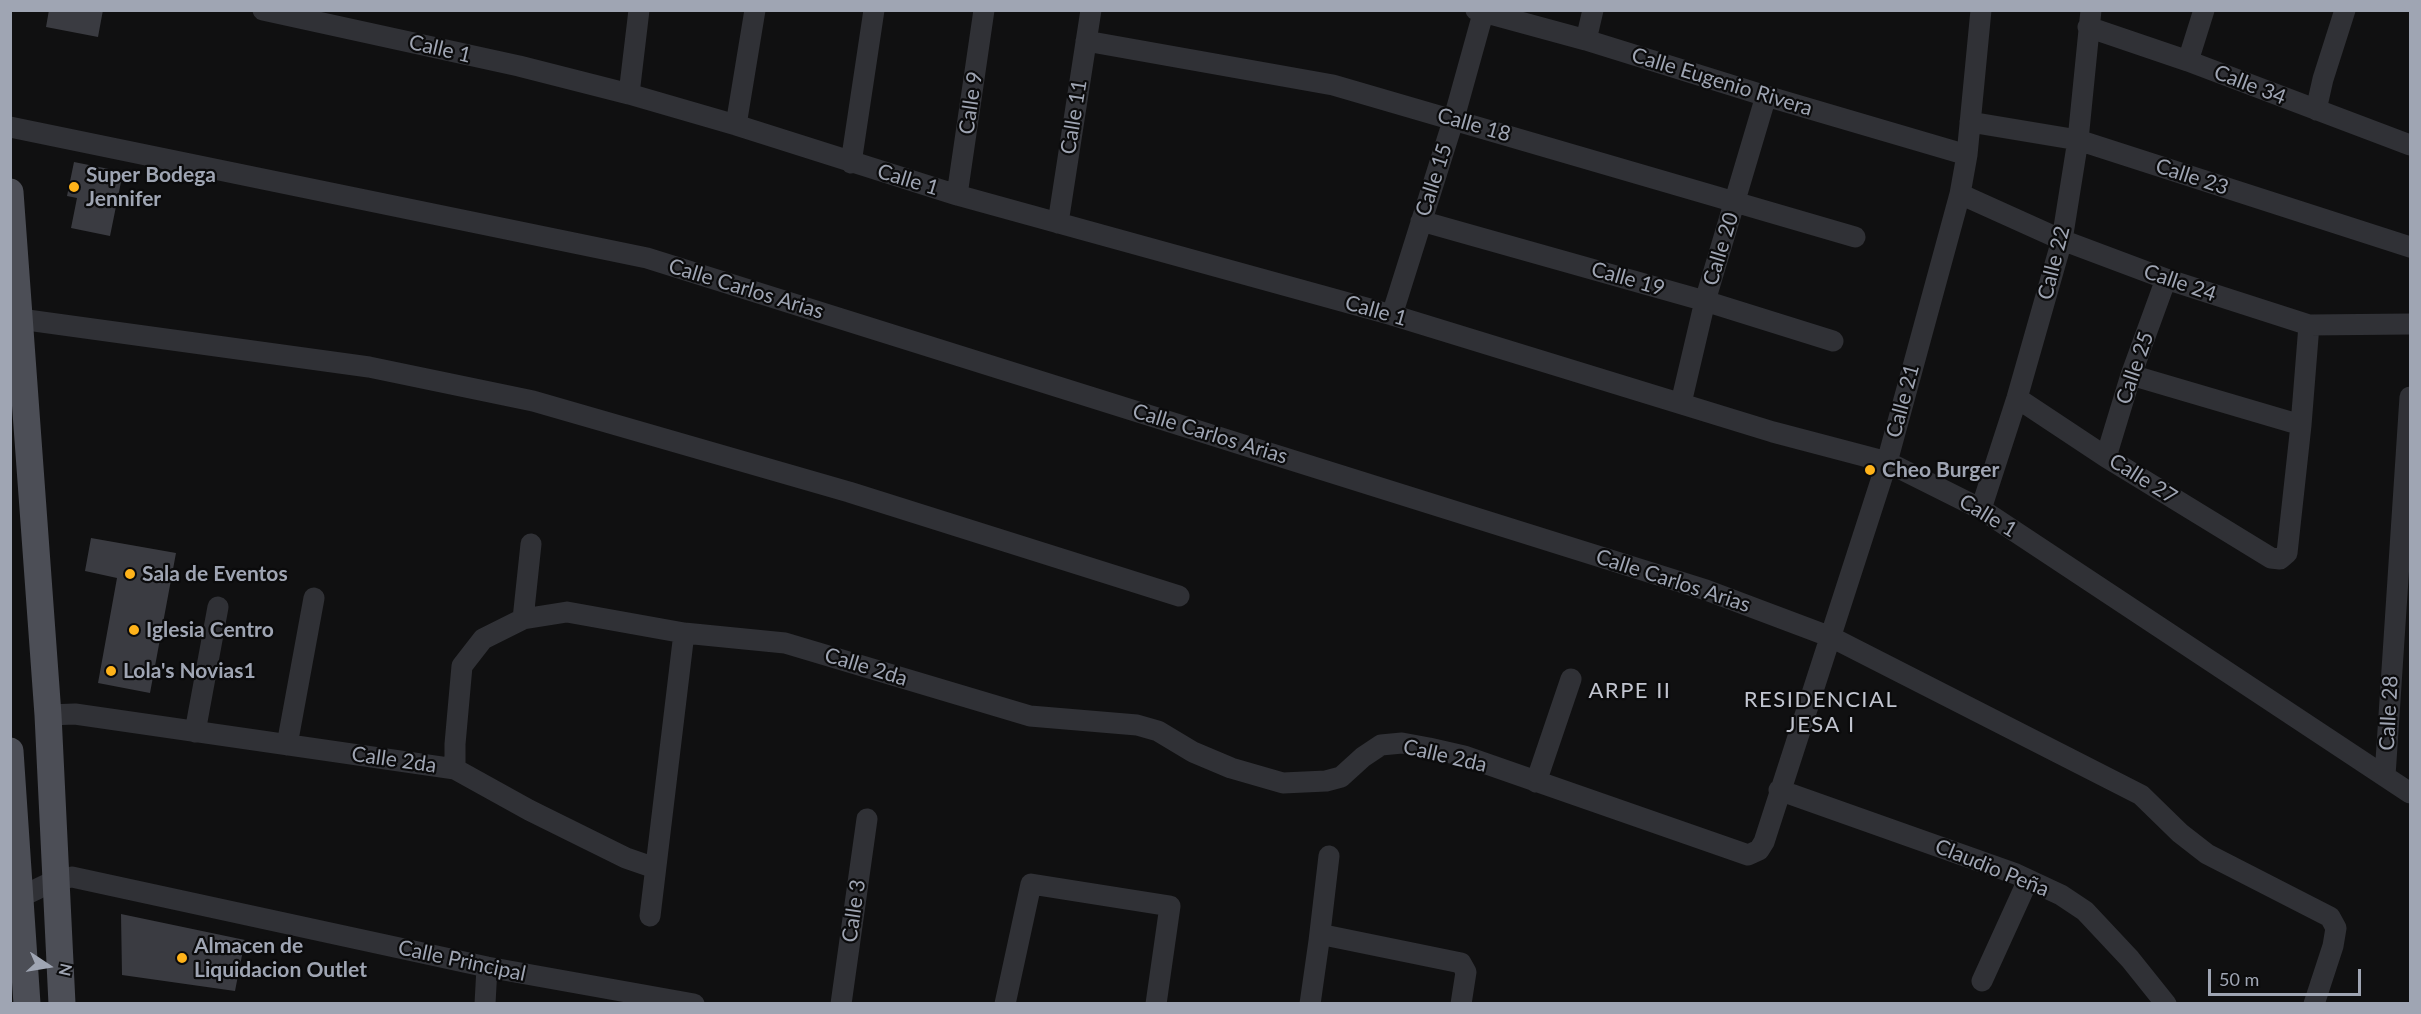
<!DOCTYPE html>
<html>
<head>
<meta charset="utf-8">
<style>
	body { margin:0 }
	#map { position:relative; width:2421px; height:1014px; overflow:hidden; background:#101011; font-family:Lato,sans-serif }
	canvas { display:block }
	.frame { position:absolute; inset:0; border:12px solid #9fa5b3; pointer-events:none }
	.north { position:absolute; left:18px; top:936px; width:60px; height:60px; -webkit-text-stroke:4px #0b0b0c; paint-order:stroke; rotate:102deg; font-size:16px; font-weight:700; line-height:24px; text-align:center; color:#9fa5b3 }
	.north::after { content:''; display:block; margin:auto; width:21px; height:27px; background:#9fa5b3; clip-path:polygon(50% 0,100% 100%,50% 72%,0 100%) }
	.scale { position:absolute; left:2208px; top:969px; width:153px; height:27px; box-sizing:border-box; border:3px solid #9fa5b3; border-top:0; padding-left:8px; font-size:18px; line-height:21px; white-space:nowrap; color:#9fa5b3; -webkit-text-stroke:4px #0b0b0c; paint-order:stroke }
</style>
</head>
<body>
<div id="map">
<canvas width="2421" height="1014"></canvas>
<div class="frame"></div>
<div class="north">N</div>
<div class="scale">50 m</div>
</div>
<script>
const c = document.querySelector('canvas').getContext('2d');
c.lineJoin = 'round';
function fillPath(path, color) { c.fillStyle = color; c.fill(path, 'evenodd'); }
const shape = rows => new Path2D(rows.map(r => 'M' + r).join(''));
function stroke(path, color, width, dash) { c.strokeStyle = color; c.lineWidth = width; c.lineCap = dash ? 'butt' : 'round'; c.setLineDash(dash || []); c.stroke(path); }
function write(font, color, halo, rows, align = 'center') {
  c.font = font + ' Lato,sans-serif'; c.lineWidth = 4.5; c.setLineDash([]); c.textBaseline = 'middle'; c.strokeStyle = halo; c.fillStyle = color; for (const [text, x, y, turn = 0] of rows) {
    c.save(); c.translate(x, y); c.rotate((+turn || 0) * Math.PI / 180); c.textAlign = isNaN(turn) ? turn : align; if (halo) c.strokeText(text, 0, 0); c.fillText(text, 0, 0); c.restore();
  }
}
fillPath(shape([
	[49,10,103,10,98,37,46,27],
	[74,162,119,171,117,180,121,182,110,236,71,228,77,198,67,196],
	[91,538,176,553,150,693,98,683,117,578,85,571],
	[121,914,245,940,235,991,122,975]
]), '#3a3b41');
stroke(shape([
	[263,10,519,66,629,94,736,125,957,195,1392,315,1773,432,1887,462,1981,509,2410,793],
	[1476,10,1586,40,1766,96,1967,155],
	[2088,27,2188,61,2410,145],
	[1586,40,1593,10],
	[1086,41,1333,85,1855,237],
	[2188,61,2204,10],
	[629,94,639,10],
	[2316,110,2323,79,2345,10],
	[1970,122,2078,140,2410,247],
	[736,125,755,10],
	[10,127,647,258,1706,590,1831,637,2141,795,2180,833,2207,854,2330,917,2336,928,2333,946,2314,1004],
	[851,163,874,10],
	[1960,194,2062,240,2166,279,2309,325,2410,324],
	[957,195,984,10],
	[1421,221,1705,301,1833,341],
	[1058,223,1091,10],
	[1392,315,1454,118,1484,10],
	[20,319,369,367,533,401,849,492,1179,596],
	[2131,375,2301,425],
	[2017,398,2106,457,2271,558,2280,559,2287,553,2301,425,2309,325],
	[1681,403,1705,301,1766,96],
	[2106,457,2131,375,2166,279],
	[1981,509,2017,398,2062,240,2078,140,2091,10],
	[523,619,531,544],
	[48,715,75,714,455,769,529,810,626,858,655,868],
	[195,732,218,607],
	[287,745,314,598],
	[455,769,455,744,462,666,483,639,523,619,567,612,684,633,785,643,1030,716,1137,725,1158,731,1193,752,1231,768,1283,783,1326,781,1341,777,1363,757,1381,745,1402,743,1429,748,1464,756,1748,855,1759,850,1764,842,1887,462,1960,194,1967,155,1981,10],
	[2385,776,2410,397],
	[1536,782,1571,679],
	[1779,790,2016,874,2061,895,2085,911,2130,959,2166,1004],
	[10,902,56,880,72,877,487,967,694,1004],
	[650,916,684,633],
	[1319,941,1329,856],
	[1982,981,2028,880],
	[485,1004,487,967],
	[841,1004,867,819],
	[1005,1004,1031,884,1170,906,1156,1004],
	[1310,1004,1319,941,1324,935,1461,963,1466,972,1461,1004]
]), '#303136', 21);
stroke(shape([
	[10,192,48,715,62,1004],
	[10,751,27,1004]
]), '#4c4e56', 27);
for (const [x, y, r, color] of [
	[74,187,6,"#ffb31a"],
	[1870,470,6,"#ffb31a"],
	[130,574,6,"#ffb31a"],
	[134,630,6,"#ffb31a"],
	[111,671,6,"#ffb31a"],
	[182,958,6,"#ffb31a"]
]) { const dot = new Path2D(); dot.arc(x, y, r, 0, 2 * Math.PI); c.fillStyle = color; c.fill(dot); stroke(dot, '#0b0b0c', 2); }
write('21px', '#9fa5b3', '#0b0b0c', [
	["Calle 1",440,49,13],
	["Calle Eugenio Rivera",1722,82,17],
	["Calle 34",2250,85,21],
	["Calle 9",971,103,-82],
	["Calle 11",1074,117,-81],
	["Calle 18",1474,125,16],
	["Calle 23",2192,177,18],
	["Calle 1",908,180,17],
	["Calle 15",1434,180,-72],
	["Calle 20",1721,249,-73],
	["Calle 22",2054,263,-76],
	["Calle 19",1628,279,16],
	["Calle 24",2180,283,19],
	["Calle Carlos Arias",746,289,17],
	["Calle 1",1376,311,16],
	["Calle 25",2135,368,-71],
	["Calle 21",1903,401,-75],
	["Calle Carlos Arias",1210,434,17],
	["Calle 27",2143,479,32],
	["Calle 1",1988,516,31],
	["Calle Carlos Arias",1673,581,18],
	["Calle 2da",866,667,17],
	["Calle 28",2389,713,-87],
	["Calle 2da",1445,756,13],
	["Calle 2da",394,760,8],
	["Claudio Peña",1992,868,22],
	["Calle 3",854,911,-82],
	["Calle Principal",462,961,12]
]);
write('bold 21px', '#9fa5b3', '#0b0b0c', [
	["Super Bodega",86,175],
	["Jennifer",86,199],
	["Cheo Burger",1882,470],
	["Sala de Eventos",142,574],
	["Iglesia Centro",146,630],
	["Lola's Novias1",123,671],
	["Almacen de",194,946],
	["Liquidacion Outlet",194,970]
], 'left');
c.letterSpacing = '1.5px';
write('22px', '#c1c4cf', '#0b0b0c', [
	["ARPE II",1630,691],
	["RESIDENCIAL",1821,700],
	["JESA I",1821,725]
]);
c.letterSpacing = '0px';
</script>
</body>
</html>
